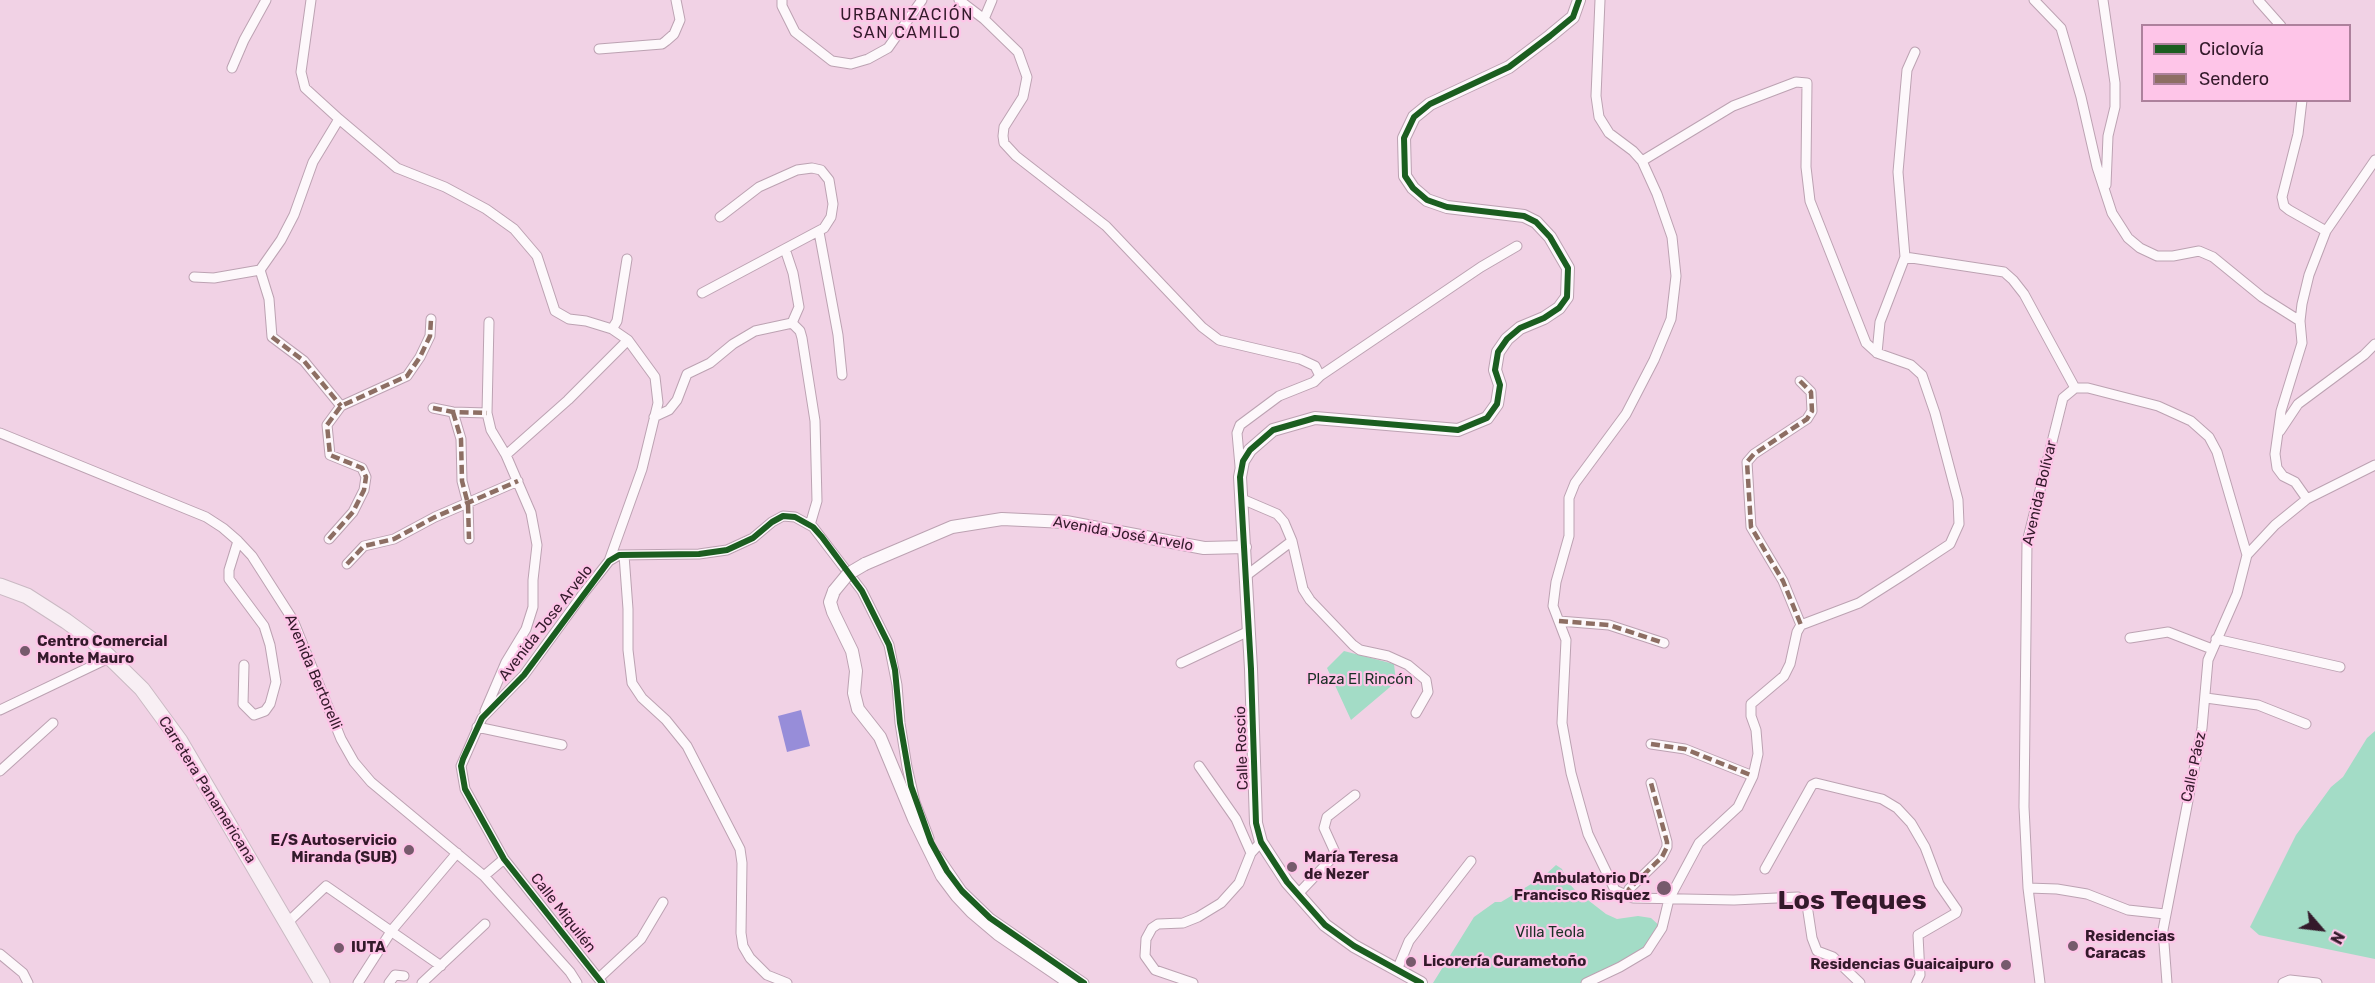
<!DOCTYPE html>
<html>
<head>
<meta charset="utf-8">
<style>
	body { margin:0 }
	#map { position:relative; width:2375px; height:983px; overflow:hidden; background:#f1d2e5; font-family:Rubik,sans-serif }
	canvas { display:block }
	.legend { position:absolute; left:2141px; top:24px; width:210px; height:78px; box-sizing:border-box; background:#fec5e8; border:2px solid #ad819c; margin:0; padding:8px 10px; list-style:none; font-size:18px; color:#341a2b }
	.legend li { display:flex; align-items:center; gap:12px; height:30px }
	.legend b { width:30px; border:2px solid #ad819c }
	.north { position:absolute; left:2291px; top:899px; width:60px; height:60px; -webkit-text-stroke:4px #fec5e8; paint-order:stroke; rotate:118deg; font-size:16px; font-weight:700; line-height:24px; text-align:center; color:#341a2b }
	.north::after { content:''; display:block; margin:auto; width:21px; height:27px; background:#341a2b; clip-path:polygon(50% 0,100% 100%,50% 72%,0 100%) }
</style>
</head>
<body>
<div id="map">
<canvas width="2375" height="983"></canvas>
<ul class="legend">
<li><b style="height:8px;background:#1b5e20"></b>Ciclovía</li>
<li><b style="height:8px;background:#8d6e63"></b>Sendero</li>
</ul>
<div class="north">N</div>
</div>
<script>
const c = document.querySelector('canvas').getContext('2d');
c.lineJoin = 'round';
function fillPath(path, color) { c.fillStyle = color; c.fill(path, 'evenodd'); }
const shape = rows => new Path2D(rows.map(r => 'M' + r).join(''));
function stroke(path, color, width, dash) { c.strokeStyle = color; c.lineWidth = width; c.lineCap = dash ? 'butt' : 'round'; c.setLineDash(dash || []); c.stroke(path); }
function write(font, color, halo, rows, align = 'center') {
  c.font = font + ' Rubik,sans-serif'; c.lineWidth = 4.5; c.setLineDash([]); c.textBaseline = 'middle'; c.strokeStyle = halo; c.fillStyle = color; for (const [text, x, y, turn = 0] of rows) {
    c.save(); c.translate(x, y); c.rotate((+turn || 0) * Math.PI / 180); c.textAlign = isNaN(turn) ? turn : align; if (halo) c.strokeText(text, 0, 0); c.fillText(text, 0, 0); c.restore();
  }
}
fillPath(shape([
	[1344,651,1394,664,1396,682,1351,720,1327,668],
	[2375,731,2375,959,2259,935,2250,927,2296,835,2331,787,2343,777,2367,738],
	[1556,865,1562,869,1567,881,1575,890,1606,914,1617,919,1638,916,1651,918,1662,928,1647,951,1586,983,1433,983,1474,917,1495,902,1501,902,1543,877]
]), '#a3dcc6');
fillPath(shape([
	[801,710,810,746,787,752,778,716]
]), '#978dd9');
const minor = shape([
	[311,0,301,72,305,88,339,119,397,168,445,187,486,209,514,229,537,256,555,311,569,319,586,321,612,329,628,340,655,377,658,403,642,469,609,561],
	[782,0,782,6,795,32,832,61,851,64,868,59,888,48,922,0],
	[959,0,984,19,1018,52,1027,77,1023,97,1004,127,1003,136,1004,143,1016,156,1106,226,1202,327,1219,340,1300,359,1315,366,1320,376,1314,382,1279,396,1240,425,1237,433,1240,466],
	[1600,0,1596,96,1599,117,1609,133,1633,151,1642,161,1657,194,1672,237,1676,276,1671,319,1654,360,1626,414,1575,483,1569,498,1569,536,1556,582,1553,606,1566,640,1562,723,1571,773,1588,834,1615,890,1633,898,1734,900,1798,897,1807,905,1812,938,1817,951,1833,957,1860,983],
	[2034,0,2061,28,2081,97,2097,167,2112,213,2128,238,2140,248,2157,256,2173,256,2199,251,2213,257,2262,297,2300,321],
	[2103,0,2115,83,2115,107,2108,136,2106,185],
	[2258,0,2281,26],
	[984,19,992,0],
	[599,49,662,44,666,41,674,34,680,20,676,0],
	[232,68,244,40,266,0],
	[2302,100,2298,134,2282,197,2284,206,2289,210,2326,231],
	[1642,161,1733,106,1796,82,1807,83,1806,167,1810,201,1866,343,1877,353],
	[819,232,838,335,842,375],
	[1905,257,1898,172,1907,70,1915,52],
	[260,270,269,299,272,337,304,361,341,406],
	[194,277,214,278,260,270,281,240,294,215,313,162,339,119],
	[702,293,824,228,831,217,833,204,829,180,821,170,812,168,797,170,759,187,720,217],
	[792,323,800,331,802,338,815,421,817,501,810,525],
	[612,329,617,321,627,259],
	[1320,376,1481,267,1517,246],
	[1800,381,1811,392,1812,411,1807,419,1754,454,1747,462,1751,527,1783,581,1801,625],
	[433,408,453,412,487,413],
	[453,412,461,439,462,481,468,504,469,539],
	[654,417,669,410,677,400,687,374,710,363,733,344,755,331,792,323,799,307,793,273,785,249],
	[2280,431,2298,404,2364,355,2375,344],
	[0,433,206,517,223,528,238,541,252,556,293,620,341,739,354,762,371,782,484,876,570,972,577,983],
	[506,455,568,400,628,340],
	[1242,499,1277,514,1284,522,1292,541],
	[2307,499,2295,482,2283,476,2277,468,2275,454,2281,411,2302,343,2300,321,2302,304,2309,275,2326,231,2375,160],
	[329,539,353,512,364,490,366,477,362,468,330,455,327,425,341,406,407,376,420,357,430,336,431,319],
	[238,541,229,570,229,579,264,626,270,645,276,682,270,704,265,711,254,715,243,704,244,665],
	[624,555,628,609,628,650,632,683,642,698,666,720,687,746,740,849,742,863,741,933,743,946,750,958,767,975,787,983],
	[347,564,364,546,394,539,435,517,518,481],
	[1247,575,1292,541,1303,589,1310,600,1353,645,1360,650,1388,656,1408,665,1426,680,1428,692,1416,713],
	[1559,621,1609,625,1664,643],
	[2130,638,2168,632,2212,649],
	[2216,639,2340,667],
	[1181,663,1249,631],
	[2206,698,2258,705,2306,724],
	[0,710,111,657],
	[485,711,506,662,526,629,533,607,533,580,537,545,531,513,506,455,491,430,487,413,489,322],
	[477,727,562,745],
	[1651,744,1685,749,1753,776],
	[1199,766,1236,819,1251,853],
	[0,771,53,723],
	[938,856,962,891,990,918,1084,983],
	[1765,869,1812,785,1816,783,1882,799,1897,808,1911,823,1925,847,1939,884,1957,910,1956,913,1918,935,1920,975,1916,983],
	[484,876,504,859],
	[2028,888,2057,889,2087,894,2128,910,2165,914],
	[1298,894,1334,856,1334,850,1324,828,1327,817,1355,795],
	[1626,896,1629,889,1662,857,1667,847,1667,842,1651,783],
	[287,923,326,886,441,966],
	[0,954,23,973,28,983],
	[1397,970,1409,941,1471,861],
	[599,978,641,939,663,902],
	[358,983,392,930,457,853],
	[389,983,395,975,404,976],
	[422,983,485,924],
	[602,983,504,859,465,789,461,766,482,718,524,675,583,594,609,561,619,555,699,554,727,550,753,538,772,522,783,516,795,517,813,527,862,591,889,645,897,685,900,723,907,767,915,802,929,838],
	[1193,983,1155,970,1145,956,1146,939,1152,928,1158,924,1183,923,1198,917,1221,903,1239,883,1251,853,1261,842],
	[1586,983,1620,967,1647,951,1662,928,1669,899,1699,843,1738,807,1753,776,1758,754,1756,730,1751,716,1751,704,1784,676,1790,664,1797,632,1801,625,1859,603,1903,575,1950,544,1959,524,1958,500,1935,413,1922,375,1911,365,1877,353,1880,322,1905,257,2004,272,2013,280,2024,294,2075,388],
	[2040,983,2028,888,2024,807,2027,542,2063,398,2075,388,2088,388,2158,406,2191,421,2209,437,2217,452,2247,555],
	[2167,983,2163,930,2202,728,2208,660,2237,594,2247,555,2275,525,2307,499,2375,465],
	[2283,983,2290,980,2317,983]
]);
const tertiary = shape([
	[865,564,952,527,1002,519,1066,522,1204,548,1245,547],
	[834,591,830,602,833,612,852,651,856,671,854,693,858,709,880,737,914,819,942,876,957,896,972,912,998,934,1070,983],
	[1421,983,1354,946,1325,925,1287,882,1261,842,1256,823,1251,669,1240,477,1243,461,1250,450,1273,430,1315,418,1458,430,1487,418,1497,404,1500,385,1495,370,1498,352,1507,339,1520,328,1544,318,1559,308,1567,297,1568,268,1550,237,1536,222,1524,216,1447,207,1427,200,1413,188,1405,176,1404,138,1414,117,1430,104,1509,67,1550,36,1573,17,1579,0]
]);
const primary = shape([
	[0,586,27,596,66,621,92,640,142,689,180,741,322,983]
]);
stroke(minor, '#bca2b2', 11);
stroke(tertiary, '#bca2b2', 14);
stroke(primary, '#cab9c3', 17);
stroke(minor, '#fdf8fb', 9);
stroke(tertiary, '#fdf8fb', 12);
stroke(primary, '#f8eff4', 15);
const tertiaryBridge = shape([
	[834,591,848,574,865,564]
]);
stroke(tertiaryBridge, '#bca2b2', 14, []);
stroke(tertiaryBridge, '#fdf8fb', 12);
stroke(shape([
	[272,337,304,361,341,406],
	[1800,381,1811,392,1812,411,1807,419,1754,454,1747,462,1751,527,1783,581,1801,625],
	[433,408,453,412,487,413],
	[453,412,461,439,462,481,468,504,469,539],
	[329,539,353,512,364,490,366,477,362,468,330,455,327,425,341,406,407,376,420,357,430,336,431,319],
	[347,564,364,546,394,539,435,517,518,481],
	[1559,621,1609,625,1664,643],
	[1651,744,1685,749,1753,776],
	[1626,896,1629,889,1662,857,1667,847,1667,842,1651,783]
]), '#8d6e63', 4.5, [9, 4.5]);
stroke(shape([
	[602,983,504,859,465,789,461,766,463,759,482,718,524,675,609,561,619,555,699,554,727,550,753,538,772,522,783,516,795,517,813,527,822,537,862,591,889,645,895,670,900,723,911,786,931,842,947,871,962,891,990,918,1084,983],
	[1421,983,1354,946,1325,925,1287,882,1261,842,1256,823,1251,669,1240,477,1243,461,1250,450,1273,430,1315,418,1458,430,1487,418,1497,404,1500,385,1495,370,1498,352,1507,339,1520,328,1544,318,1559,308,1567,297,1568,268,1550,237,1536,222,1524,216,1447,207,1427,200,1413,188,1405,176,1404,138,1414,117,1430,104,1509,67,1550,36,1573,17,1579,0]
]), '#1b5e20', 6);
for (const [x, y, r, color] of [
	[25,651,6,"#765a6c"],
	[409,850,6,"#765a6c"],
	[1292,867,6,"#765a6c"],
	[1664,888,8,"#765a6c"],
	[2073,946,6,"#765a6c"],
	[339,948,6,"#765a6c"],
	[1411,962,6,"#765a6c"],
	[2006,965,6,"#765a6c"]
]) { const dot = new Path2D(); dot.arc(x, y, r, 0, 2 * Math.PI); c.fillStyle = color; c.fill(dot); stroke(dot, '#fec5e8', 2); }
write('15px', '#341a2b', '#fec5e8', [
	["Avenida Bolívar",2040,493,-77],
	["Avenida José Arvelo",1123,534,10],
	["Avenida Jose Arvelo",546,623,-52],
	["Avenida Bertorelli",313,672,67],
	["Calle Roscio",1242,748,-92],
	["Calle Páez",2194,767,-78],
	["Carretera Panamericana",207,790,58],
	["Calle Miquilén",563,913,52]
]);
write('bold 15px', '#341a2b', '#fec5e8', [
	["Centro Comercial",37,642],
	["Monte Mauro",37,659],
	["E/S Autoservicio",397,841,"right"],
	["Miranda (SUB)",397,858,"right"],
	["María Teresa",1304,858],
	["de Nezer",1304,875],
	["Ambulatorio Dr.",1650,879,"right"],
	["Francisco Risquez",1650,896,"right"],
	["Residencias",2085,937],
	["Caracas",2085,954],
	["IUTA",351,948],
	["Licorería Curametoño",1423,962],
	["Residencias Guaicaipuro",1994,965,"right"]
], 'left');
write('15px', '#193025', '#fec5e8', [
	["Plaza El Rincón",1360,680],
	["Villa Teola",1550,933]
]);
c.letterSpacing = '1.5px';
write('16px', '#341a2b', '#fec5e8', [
	["URBANIZACIÓN",907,15],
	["SAN CAMILO",907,33]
]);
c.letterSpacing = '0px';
write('bold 27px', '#341a2b', '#fec5e8', [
	["Los Teques",1852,901]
]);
</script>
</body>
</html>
